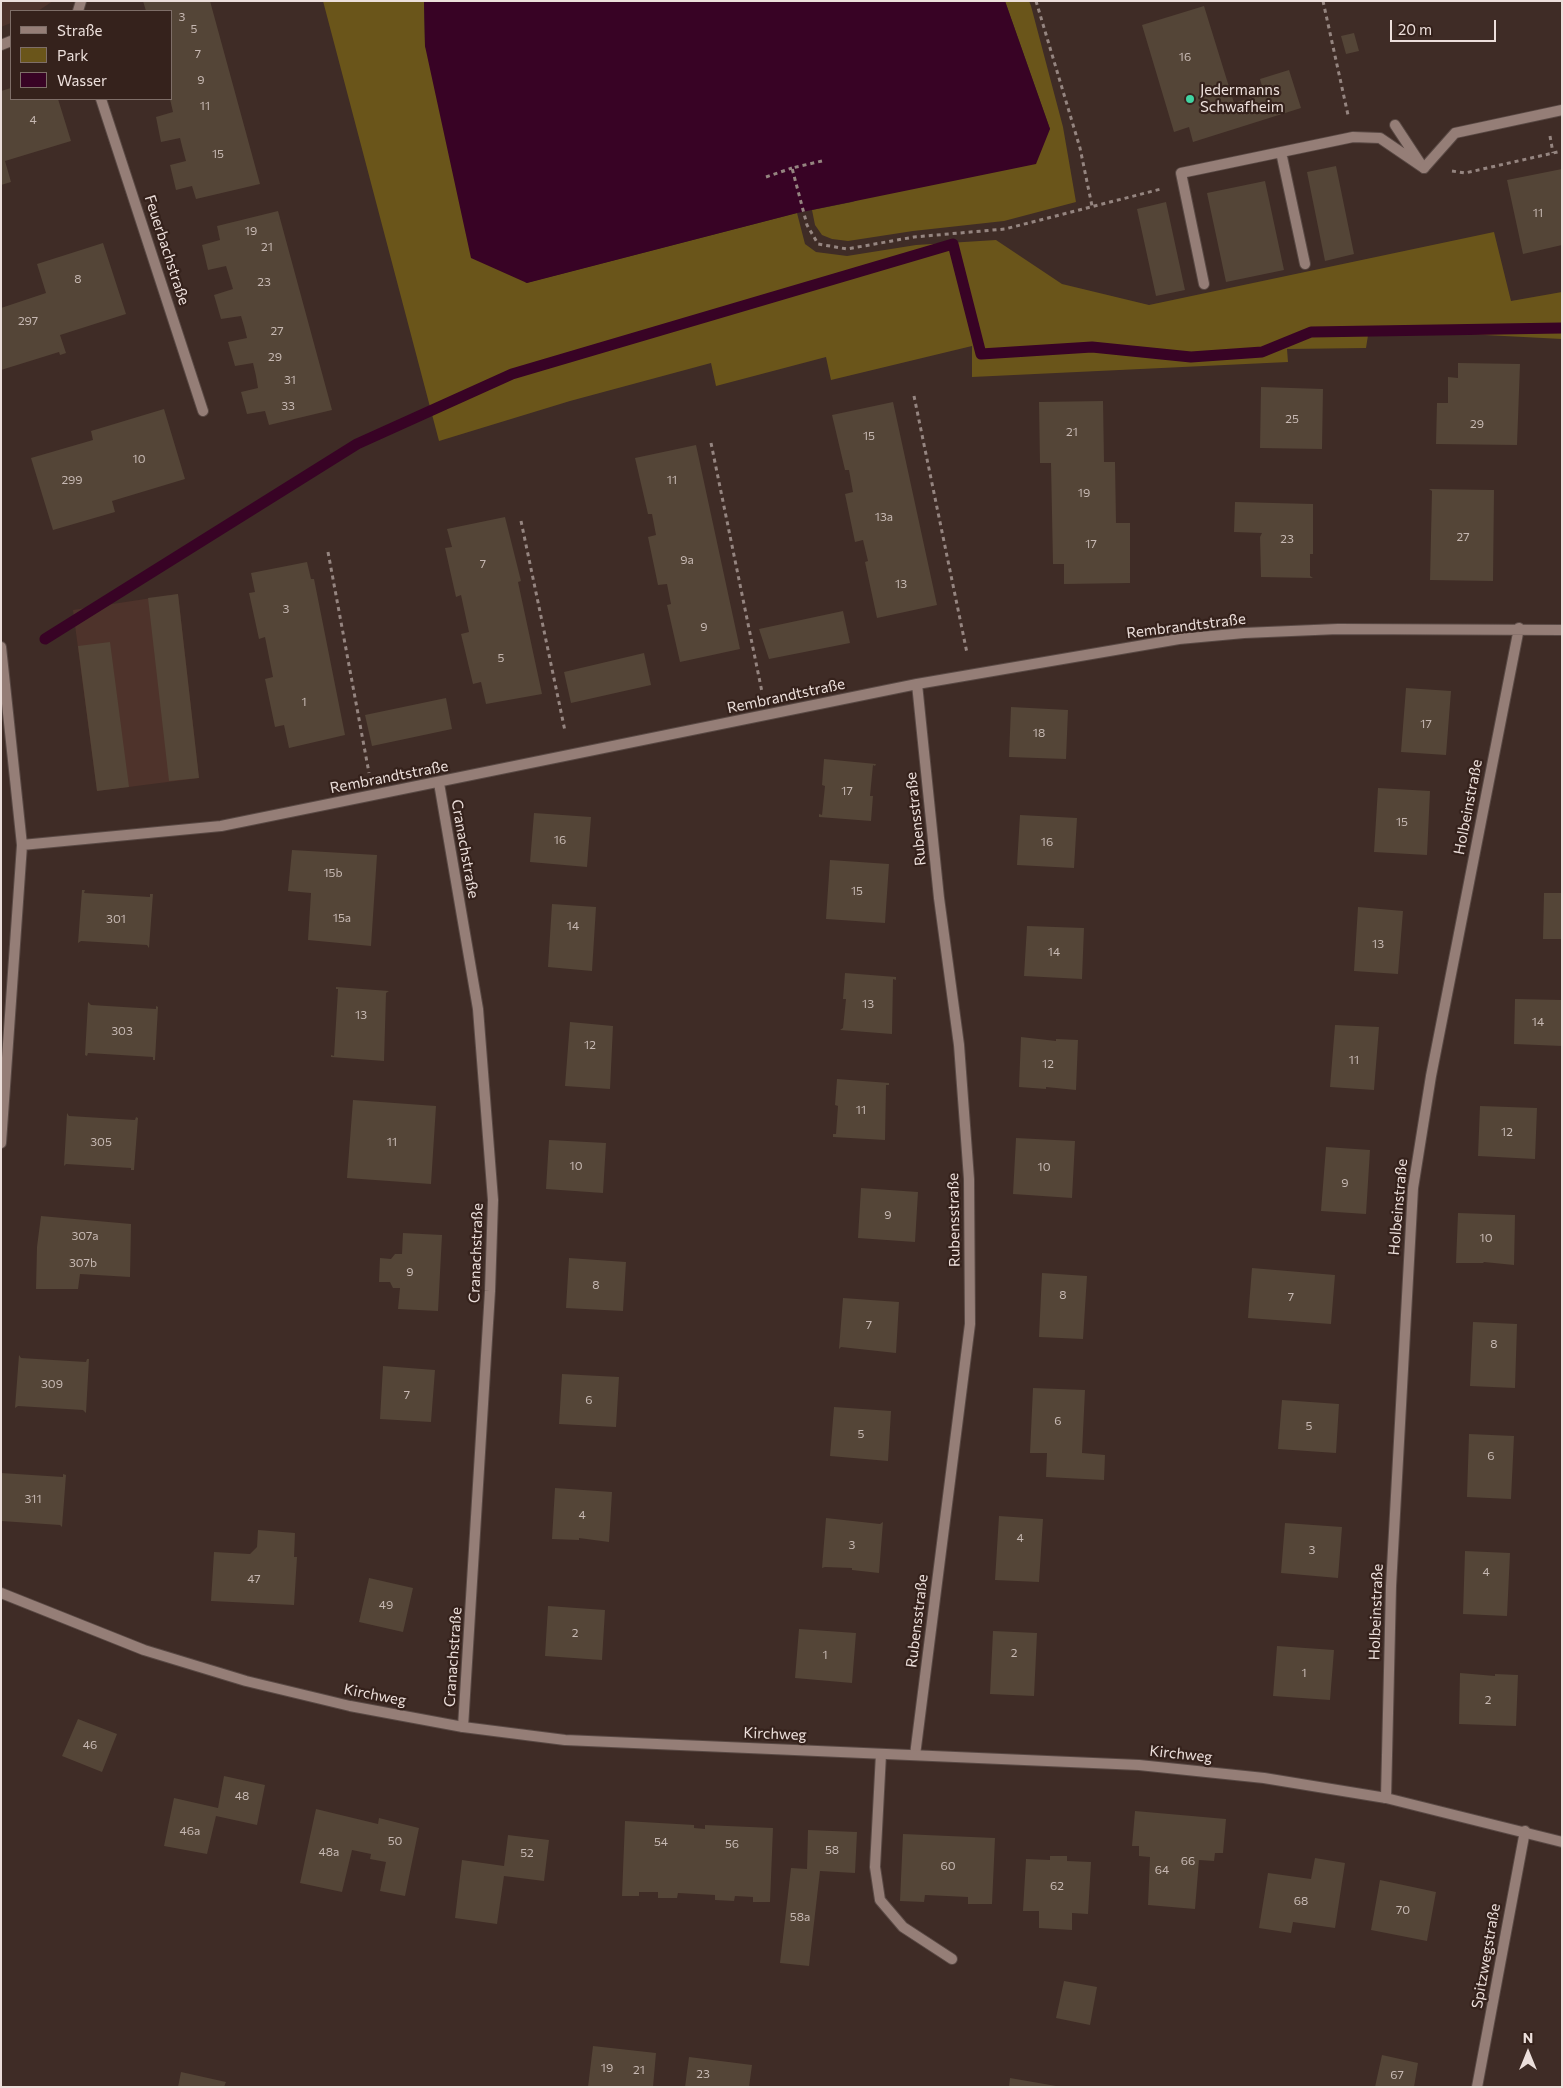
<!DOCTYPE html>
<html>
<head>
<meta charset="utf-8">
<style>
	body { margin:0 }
	#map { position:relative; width:1563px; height:2088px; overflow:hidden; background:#3f2c26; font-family:Commissioner,sans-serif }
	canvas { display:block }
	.frame { position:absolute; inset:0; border:2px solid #ecdfdb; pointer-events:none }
	.legend { position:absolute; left:10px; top:10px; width:162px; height:90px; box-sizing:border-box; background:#35221c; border:1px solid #7e6e68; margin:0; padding:6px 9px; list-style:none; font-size:15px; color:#ecdfdb }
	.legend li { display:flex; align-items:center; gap:10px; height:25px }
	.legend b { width:25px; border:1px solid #7e6e68 }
	.north { position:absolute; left:1503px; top:2028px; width:50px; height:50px; -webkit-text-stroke:4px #35221c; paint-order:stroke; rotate:0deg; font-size:14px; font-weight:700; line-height:20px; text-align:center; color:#ecdfdb }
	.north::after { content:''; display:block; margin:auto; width:18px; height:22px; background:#ecdfdb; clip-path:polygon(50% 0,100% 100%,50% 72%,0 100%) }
	.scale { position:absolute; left:1390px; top:20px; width:106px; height:22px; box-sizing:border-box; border:2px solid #ecdfdb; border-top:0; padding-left:6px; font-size:15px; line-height:18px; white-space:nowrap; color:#ecdfdb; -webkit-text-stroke:4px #35221c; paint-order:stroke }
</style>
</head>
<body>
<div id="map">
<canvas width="1563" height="2088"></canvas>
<div class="frame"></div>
<ul class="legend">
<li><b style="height:6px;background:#957e77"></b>Straße</li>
<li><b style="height:14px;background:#6a551a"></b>Park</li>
<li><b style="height:14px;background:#380325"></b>Wasser</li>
</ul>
<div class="north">N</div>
<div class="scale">20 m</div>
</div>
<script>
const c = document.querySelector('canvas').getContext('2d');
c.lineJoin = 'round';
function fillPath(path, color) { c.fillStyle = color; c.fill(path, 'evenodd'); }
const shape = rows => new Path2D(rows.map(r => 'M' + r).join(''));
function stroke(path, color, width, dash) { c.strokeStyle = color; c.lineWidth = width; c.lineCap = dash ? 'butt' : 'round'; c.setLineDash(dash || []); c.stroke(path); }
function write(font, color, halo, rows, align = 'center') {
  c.font = font + ' Commissioner,sans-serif'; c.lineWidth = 4.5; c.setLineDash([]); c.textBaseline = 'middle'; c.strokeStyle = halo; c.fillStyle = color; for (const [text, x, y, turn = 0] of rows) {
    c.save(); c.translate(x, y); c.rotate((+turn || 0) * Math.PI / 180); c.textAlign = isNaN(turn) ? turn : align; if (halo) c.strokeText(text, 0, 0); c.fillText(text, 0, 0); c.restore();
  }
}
fillPath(shape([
	[1,1,53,1,38,11,11,11,11,23,1,27],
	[178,594,199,778,97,791,73,610]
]), '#4e332b');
fillPath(shape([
	[323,1,424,1,425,46,526,283,797,213,805,244,816,252,847,256,916,245,996,240,1062,284,1149,305,1494,232,1511,301,1562,292,1562,339,1369,329,1366,348,1287,349,1288,362,972,377,972,346,831,380,826,357,716,386,711,363,570,401,439,441],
	[1005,1,1029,1,1031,6,1063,127,1076,202,1004,221,913,231,848,241,832,239,822,235,815,225,812,210,852,202,1050,129]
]), '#6a551a');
fillPath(shape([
	[424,1,1005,1,1050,129,1036,164,797,213,527,283,471,258,425,46]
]), '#380325');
stroke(shape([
	[45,639,357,444,512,374,953,244,981,354,1092,347,1191,357,1262,352,1311,332,1562,328]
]), '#380325', 11);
fillPath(shape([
	[143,1,210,1,260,184,196,199,192,186,176,190,170,165,186,161,183,150,180,138,161,142,156,117,173,112,170,99,171,11,146,11],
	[1204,6,1234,103,1264,94,1260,79,1289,70,1301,108,1193,142,1189,127,1174,132,1142,25],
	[1354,33,1359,51,1346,54,1341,36],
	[11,88,11,99,58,99,71,141,5,161,11,182,1,185,1,91],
	[1336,166,1354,254,1325,261,1307,172],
	[1562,169,1562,245,1523,254,1507,180],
	[1265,181,1284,270,1226,282,1207,193],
	[1166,202,1185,290,1156,296,1137,209],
	[278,211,332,410,269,425,265,411,247,414,241,392,258,388,256,376,253,363,235,366,228,342,247,338,244,326,241,316,221,319,214,295,233,289,226,266,208,270,202,245,220,240,217,226],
	[103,243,126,314,60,335,66,353,60,355,59,352,1,370,1,308,46,293,37,264],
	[1458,363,1520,364,1517,445,1436,444,1437,403,1448,403,1448,377,1458,378],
	[1261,387,1323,389,1322,449,1260,448],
	[1103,401,1104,462,1115,462,1116,523,1130,523,1130,583,1064,584,1064,564,1053,564,1051,463,1040,463,1039,402],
	[893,402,937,605,877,618,865,562,868,561,863,540,855,542,845,494,853,492,849,470,845,470,832,415],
	[164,409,185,479,112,501,115,512,53,530,31,458,93,440,91,431],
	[696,445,740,649,680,662,667,605,671,604,667,584,658,585,648,537,656,535,652,514,648,514,635,458],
	[1429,489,1494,490,1493,581,1430,580,1432,491],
	[1235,502,1313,504,1313,554,1310,554,1310,576,1313,578,1261,577,1260,537,1262,533,1234,532],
	[505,517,521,581,518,582,542,694,486,704,481,682,473,684,461,634,469,632,461,595,456,597,445,548,452,547,447,529],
	[307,562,311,579,314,579,345,735,289,748,284,725,275,727,265,679,273,677,265,637,259,639,249,593,255,592,251,573],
	[178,594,199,778,169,781,148,598],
	[843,611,850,643,769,659,759,629],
	[110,642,129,787,97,791,78,646],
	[644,653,651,685,571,703,564,672],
	[1406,688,1451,691,1446,755,1401,752],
	[446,698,452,729,372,746,365,715],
	[1011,707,1068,710,1066,759,1009,757],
	[824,759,876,764,875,766,873,765,870,796,873,796,871,821,819,817,819,814,822,815,825,786,822,785],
	[1378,788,1430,791,1427,855,1374,852],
	[534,813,591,817,587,867,530,862],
	[1020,815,1077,818,1074,868,1017,865],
	[292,850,377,855,371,946,308,940,311,893,288,891],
	[830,860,889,864,885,923,826,919],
	[82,890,85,890,84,893,150,897,150,894,153,894,149,948,147,945,81,941,78,943],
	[1544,893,1562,893,1562,939,1543,939],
	[552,904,596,907,592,971,548,967],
	[1358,907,1403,911,1398,974,1354,971],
	[1027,926,1084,928,1082,979,1024,976],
	[845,973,896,977,896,980,893,979,892,1034,840,1030,843,1028,846,999,843,999],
	[336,987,389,991,386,993,384,1061,331,1057,331,1055,334,1056,338,989,336,989],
	[1515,999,1562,1000,1562,1046,1514,1044],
	[88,1002,91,1005,156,1009,156,1006,158,1007,155,1060,153,1060,153,1057,88,1053,87,1056,85,1055],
	[570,1022,613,1026,610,1089,565,1086],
	[1335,1025,1379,1027,1374,1090,1330,1087],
	[1021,1037,1056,1041,1056,1039,1078,1040,1076,1090,1046,1087,1046,1089,1019,1087],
	[837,1079,889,1083,889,1085,886,1085,885,1140,833,1137,833,1134,836,1134,838,1106,835,1105],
	[353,1100,436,1106,431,1184,347,1178],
	[1480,1106,1537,1108,1535,1159,1478,1156],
	[67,1113,69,1116,135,1120,136,1117,138,1118,134,1170,131,1170,131,1168,66,1164,64,1166],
	[1016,1138,1075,1141,1072,1198,1013,1194],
	[549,1140,606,1143,603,1193,546,1189],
	[1326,1147,1370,1150,1366,1214,1321,1211],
	[861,1188,918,1192,915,1242,858,1238],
	[1458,1213,1515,1215,1514,1265,1484,1262,1483,1263,1456,1263],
	[41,1216,131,1224,130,1277,80,1274,78,1289,36,1289,37,1247],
	[403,1233,442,1235,438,1311,398,1309,400,1288,393,1288,390,1282,379,1282,380,1258,391,1259,395,1254,402,1254],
	[569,1258,626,1262,623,1311,566,1308],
	[1252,1268,1335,1275,1331,1324,1248,1318],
	[1042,1273,1087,1276,1083,1339,1039,1337],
	[843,1298,899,1302,896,1353,841,1347,839,1349],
	[1473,1322,1517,1324,1515,1388,1470,1386],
	[19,1355,21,1358,86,1362,87,1359,89,1359,86,1413,83,1410,18,1406,15,1408],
	[383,1366,435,1370,431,1422,380,1419],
	[562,1374,619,1377,616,1427,559,1424],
	[1033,1388,1085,1390,1082,1453,1105,1455,1104,1480,1046,1477,1047,1453,1030,1453],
	[1282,1400,1339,1404,1336,1453,1278,1449],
	[834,1407,891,1411,888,1461,830,1456],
	[1469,1434,1514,1436,1511,1499,1467,1497],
	[1,1473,63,1477,63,1474,66,1475,62,1527,60,1525,1,1521],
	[555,1488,612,1492,609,1542,579,1538,579,1540,552,1539],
	[999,1516,1043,1519,1039,1582,995,1580],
	[826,1518,880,1524,883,1522,879,1573,852,1570,852,1568,825,1567,822,1568],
	[1285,1523,1342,1527,1338,1578,1281,1573],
	[258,1530,295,1533,294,1557,297,1557,294,1605,211,1601,214,1552,250,1554,257,1547],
	[1465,1551,1510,1553,1507,1616,1463,1614],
	[369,1578,413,1588,403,1632,359,1622],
	[548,1606,605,1610,602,1660,545,1656],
	[799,1629,856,1633,852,1683,795,1678],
	[993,1631,1037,1633,1034,1696,990,1694],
	[1277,1646,1334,1650,1330,1700,1273,1696],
	[1460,1673,1495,1676,1495,1674,1518,1675,1516,1726,1459,1724],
	[78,1719,117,1734,102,1772,62,1756],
	[224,1776,265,1785,257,1825,216,1816,207,1854,164,1846,174,1798,218,1808],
	[316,1809,378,1824,379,1818,419,1828,405,1896,380,1891,386,1862,370,1859,371,1854,352,1850,342,1892,300,1883],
	[1135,1811,1226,1819,1223,1853,1215,1853,1214,1861,1199,1860,1195,1909,1148,1905,1150,1857,1139,1856,1139,1846,1132,1846],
	[625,1821,694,1825,694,1828,705,1829,705,1825,773,1828,770,1902,753,1902,753,1897,735,1896,734,1901,715,1900,715,1895,678,1893,677,1898,658,1898,658,1892,639,1892,639,1896,622,1896],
	[808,1830,857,1832,855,1873,820,1871,809,1966,780,1963,791,1868,807,1869],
	[903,1834,995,1838,992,1904,968,1904,968,1897,925,1895,924,1902,900,1901],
	[508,1835,549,1840,544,1881,504,1876,497,1924,455,1918,462,1860,504,1866],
	[1050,1856,1067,1856,1067,1861,1091,1862,1088,1914,1072,1913,1072,1930,1039,1928,1039,1911,1023,1911,1026,1859,1050,1860],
	[1315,1858,1345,1863,1335,1928,1293,1922,1291,1933,1259,1928,1268,1873,1311,1879],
	[1380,1880,1436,1892,1427,1941,1371,1930],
	[1064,1981,1097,1987,1090,2025,1056,2018],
	[593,2046,656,2053,653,2087,588,2087],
	[1382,2055,1418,2063,1414,2087,1375,2087],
	[689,2057,752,2065,749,2087,685,2087],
	[181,2072,226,2082,224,2087,178,2087],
	[1010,2078,1056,2086,1056,2087,1009,2087]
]), '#544537');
const service = shape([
	[1395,125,1420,163],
	[1281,152,1305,264],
	[1204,284,1181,173,1353,137,1380,138,1424,168],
	[881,1754,875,1867,880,1900,903,1927,952,1959]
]);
const minor = shape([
	[78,11,81,1],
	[1,45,11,41],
	[101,99,203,411],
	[1424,168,1455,133,1562,110],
	[1,647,22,845,1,1143],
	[439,783,478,1009,493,1200,490,1291,463,1727],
	[22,845,221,826,917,684,1179,639,1244,633,1338,629,1562,630],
	[915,1755,970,1324,969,1179,959,1045,939,898,917,684],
	[1386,1798,1391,1586,1413,1188,1431,1076,1519,628],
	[1477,2087,1525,1831]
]);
const tertiary = shape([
	[1,1593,144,1650,246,1681,350,1706,463,1727,565,1740,1139,1765,1264,1778,1386,1798,1562,1842]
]);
stroke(service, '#594944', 12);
stroke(minor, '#594944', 12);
stroke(tertiary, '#594944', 12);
stroke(shape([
	[1036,1,1080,148,1092,206],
	[1323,1,1348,115],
	[1550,136,1553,153],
	[822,161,792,168,807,225,818,244,847,249,914,237,1005,229,1161,189],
	[1452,171,1465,173,1562,151],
	[766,177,792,168],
	[914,396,967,653],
	[711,443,762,692],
	[521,521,565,731],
	[328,552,369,773]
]), '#958580', 3, [4, 4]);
stroke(service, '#957e77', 10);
stroke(minor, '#957e77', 10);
stroke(tertiary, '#957e77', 10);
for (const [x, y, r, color] of [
	[1190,99,5,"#40d4a2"]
]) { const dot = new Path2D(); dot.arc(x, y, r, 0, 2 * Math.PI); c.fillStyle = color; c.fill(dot); stroke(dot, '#35221c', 2); }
write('12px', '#c6b8b2', null, [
	["3",182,17],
	["5",194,29],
	["7",198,54],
	["16",1185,57],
	["9",201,80],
	["11",205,106],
	["4",33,120],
	["15",218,154],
	["11",1538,213],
	["19",251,231],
	["21",267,247],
	["8",78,279],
	["23",264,282],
	["297",28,321],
	["27",277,331],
	["29",275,357],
	["31",290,380],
	["33",288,406],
	["25",1292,419],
	["29",1477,424],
	["21",1072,432],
	["15",869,436],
	["10",139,459],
	["299",72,480],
	["11",672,480],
	["19",1084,493],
	["13a",884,517],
	["27",1463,537],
	["23",1287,539],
	["17",1091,544],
	["9a",687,560],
	["7",483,564],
	["13",901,584],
	["3",286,609],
	["9",704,627],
	["5",501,658],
	["1",304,702],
	["17",1426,724],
	["18",1039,733],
	["17",847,791],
	["15",1402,822],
	["16",560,840],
	["16",1047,842],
	["15b",333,873],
	["15",857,891],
	["15a",342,918],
	["301",116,919],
	["14",573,926],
	["13",1378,944],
	["14",1054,952],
	["13",868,1004],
	["13",361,1015],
	["14",1538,1022],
	["303",122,1031],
	["12",590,1045],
	["11",1354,1060],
	["12",1048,1064],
	["11",861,1110],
	["12",1507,1132],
	["305",101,1142],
	["11",392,1142],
	["10",576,1166],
	["10",1044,1167],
	["9",1345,1183],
	["9",888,1215],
	["307a",85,1236],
	["10",1486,1238],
	["307b",83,1263],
	["9",410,1272],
	["8",596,1285],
	["8",1063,1295],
	["7",1291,1297],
	["7",869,1325],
	["8",1494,1344],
	["309",52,1384],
	["7",407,1395],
	["6",589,1400],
	["6",1058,1421],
	["5",1309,1426],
	["5",861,1434],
	["6",1491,1456],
	["311",33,1499],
	["4",582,1515],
	["4",1020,1538],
	["3",852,1545],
	["3",1312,1550],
	["4",1486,1572],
	["47",254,1579],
	["49",386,1605],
	["2",575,1633],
	["2",1014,1653],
	["1",825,1655],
	["1",1304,1673],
	["2",1488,1700],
	["46",90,1745],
	["48",242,1796],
	["46a",190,1831],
	["50",395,1841],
	["54",661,1842],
	["56",732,1844],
	["58",832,1850],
	["48a",329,1852],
	["52",527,1853],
	["66",1188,1861],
	["60",948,1866],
	["64",1162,1870],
	["62",1057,1886],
	["68",1301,1901],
	["70",1403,1910],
	["58a",800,1917],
	["19",607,2068],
	["21",639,2070],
	["23",703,2074],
	["67",1397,2075]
]);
write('15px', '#ecdfdb', '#35221c', [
	["Jedermanns",1200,90],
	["Schwafheim",1200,107]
], 'left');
write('15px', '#ecdfdb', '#35221c', [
	["Feuerbachstraße",167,250,72],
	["Rembrandtstraße",1186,626,-7],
	["Rembrandtstraße",786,696,-12],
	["Rembrandtstraße",389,777,-11],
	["Holbeinstraße",1468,807,-79],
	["Rubensstraße",916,819,-96],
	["Cranachstraße",465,849,80],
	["Holbeinstraße",1398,1207,-85],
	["Rubensstraße",954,1220,-91],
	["Cranachstraße",476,1253,-88],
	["Holbeinstraße",1376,1612,-88],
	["Rubensstraße",917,1621,-83],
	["Cranachstraße",453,1657,-86],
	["Kirchweg",375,1695,11],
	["Kirchweg",775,1734,2],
	["Kirchweg",1181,1754,6],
	["Spitzwegstraße",1486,1956,-80]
]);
</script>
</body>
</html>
